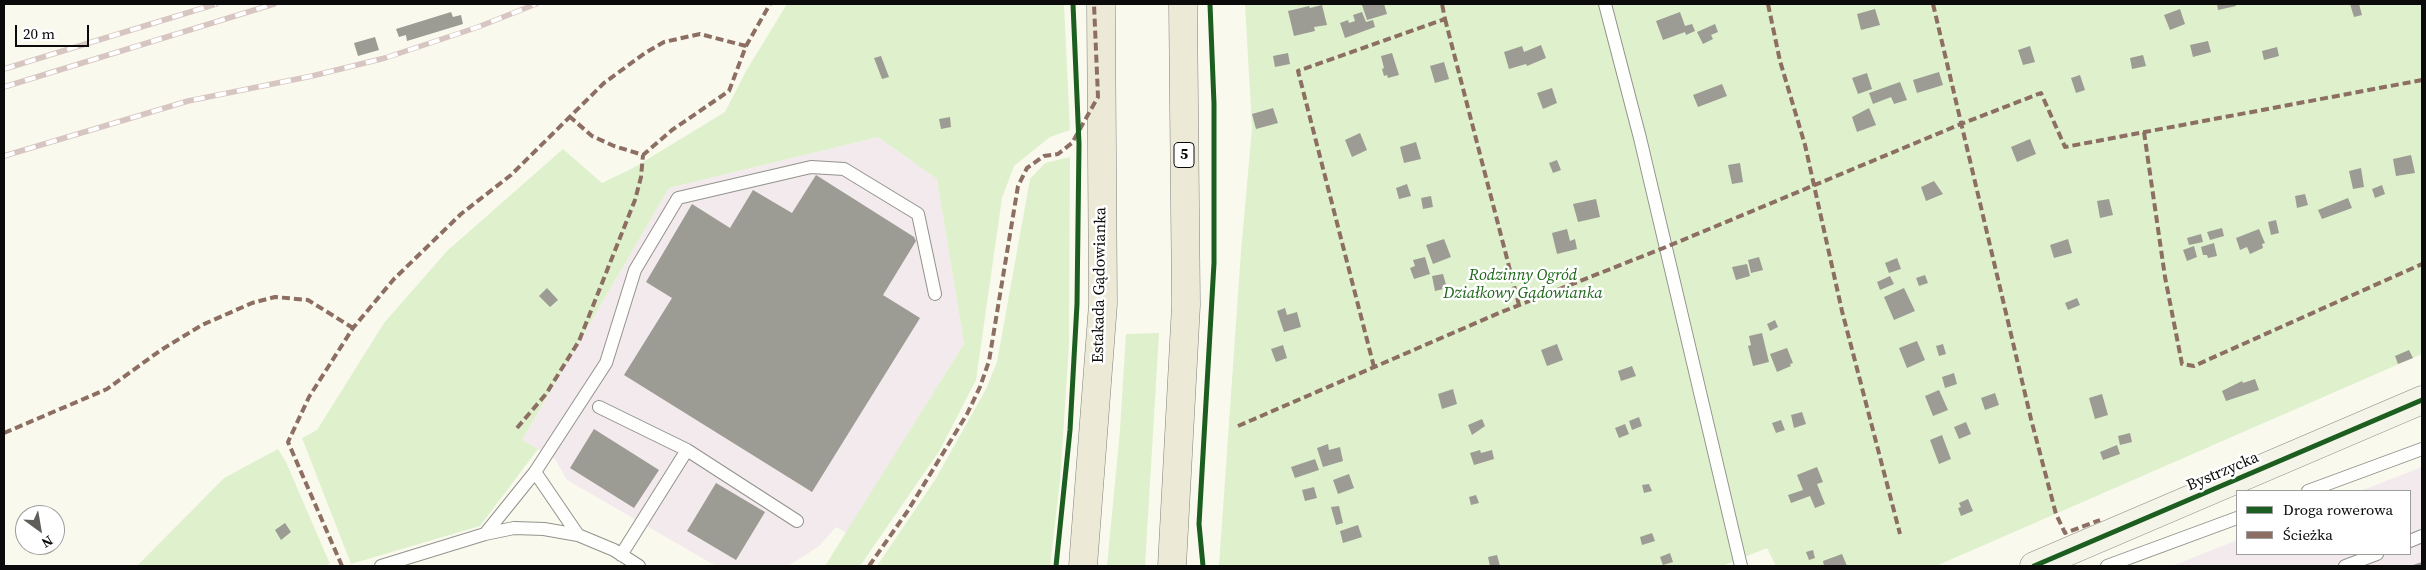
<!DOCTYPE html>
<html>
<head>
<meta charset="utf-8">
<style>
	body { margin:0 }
	#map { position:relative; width:2426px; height:570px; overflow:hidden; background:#faf9ee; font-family:"Source Serif 4",serif }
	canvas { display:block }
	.frame { position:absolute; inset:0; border:5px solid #0b0b0b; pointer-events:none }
	.legend { position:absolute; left:2236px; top:490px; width:175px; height:65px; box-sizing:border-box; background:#fff; border:1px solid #9d9d9d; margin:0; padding:6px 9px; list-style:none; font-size:15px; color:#0b0b0b }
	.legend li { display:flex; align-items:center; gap:10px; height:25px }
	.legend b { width:25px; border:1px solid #9d9d9d }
	.north { position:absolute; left:15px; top:505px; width:50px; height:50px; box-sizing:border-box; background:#fff; border:1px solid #9d9d9d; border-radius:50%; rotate:148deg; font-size:14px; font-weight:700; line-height:20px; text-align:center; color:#0b0b0b }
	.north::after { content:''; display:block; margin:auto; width:18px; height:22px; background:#5f5e5a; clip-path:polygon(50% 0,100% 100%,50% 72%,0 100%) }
	.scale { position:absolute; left:15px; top:25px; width:74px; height:22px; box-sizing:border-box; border:2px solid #0b0b0b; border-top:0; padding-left:6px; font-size:15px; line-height:18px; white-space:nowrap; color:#0b0b0b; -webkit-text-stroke:4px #fff; paint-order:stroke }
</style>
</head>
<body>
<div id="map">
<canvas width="2426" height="570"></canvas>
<div class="frame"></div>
<ul class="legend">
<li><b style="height:6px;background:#1b5e20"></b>Droga rowerowa</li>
<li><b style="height:6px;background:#8d6e63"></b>Ścieżka</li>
</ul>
<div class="north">N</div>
<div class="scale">20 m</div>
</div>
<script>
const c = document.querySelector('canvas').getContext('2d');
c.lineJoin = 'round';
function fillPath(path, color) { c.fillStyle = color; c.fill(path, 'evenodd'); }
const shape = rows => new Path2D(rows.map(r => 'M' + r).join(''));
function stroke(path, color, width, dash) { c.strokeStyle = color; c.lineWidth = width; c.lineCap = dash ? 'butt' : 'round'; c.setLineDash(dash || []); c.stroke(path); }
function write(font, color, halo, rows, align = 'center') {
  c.font = font + ' "Source Serif 4",serif'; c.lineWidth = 5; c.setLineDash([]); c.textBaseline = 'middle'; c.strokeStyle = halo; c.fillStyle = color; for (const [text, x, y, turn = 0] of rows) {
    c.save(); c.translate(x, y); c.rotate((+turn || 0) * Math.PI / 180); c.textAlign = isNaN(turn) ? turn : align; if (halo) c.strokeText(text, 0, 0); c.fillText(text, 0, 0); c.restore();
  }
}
fillPath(shape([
	[878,137,937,179,964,344,847,533,836,527,818,547,788,566,716,566,567,480,555,459,522,440,669,188],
	[2422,467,2422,566,2172,566,2237,540,2237,554,2410,554,2410,491,2360,491]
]), '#f2eaec');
fillPath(shape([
	[787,4,1064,4,1070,130,1050,137,1014,166,1002,198,976,380,940,450,860,566,825,566,964,344,937,179,878,137,669,188,522,440,538,449,480,526,351,564,302,438,317,430,384,323,447,251,563,149,602,183,633,168,725,112,746,71],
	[1245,4,2422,4,2422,354,1936,566,1776,566,1767,548,1722,566,1219,566,1241,251,1252,128],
	[1070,157,1069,345,1060,481,1050,566,877,566,935,480,986,389,997,362,1030,179,1045,163],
	[1159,333,1145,566,1107,566,1120,430,1126,334],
	[278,449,286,462,330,564,322,566,137,566,224,478]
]), '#def1cc');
fillPath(shape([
	[1368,4,1384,4,1387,14,1367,20,1362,5],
	[2217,4,2235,4,2236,6,2218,10],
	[2350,4,2359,4,2362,15,2354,17],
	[1322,5,1327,25,1314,27,1315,31,1294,36,1288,11,1309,6,1310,8],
	[1875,9,1880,25,1861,30,1857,14],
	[2180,9,2185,24,2170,30,2164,15],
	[451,12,453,17,461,15,463,24,407,41,406,35,399,37,396,29],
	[1362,12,1366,22,1373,20,1375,27,1345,38,1340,23,1348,20,1349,23,1355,21,1353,15],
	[1680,12,1685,26,1692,24,1695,31,1686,35,1685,32,1663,40,1656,21],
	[1715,24,1718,32,1711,35,1713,39,1703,44,1697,32],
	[375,37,379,50,358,56,354,43],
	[2208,41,2211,52,2193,57,2190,45],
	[1541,45,1546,58,1527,66,1526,64,1509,69,1504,52,1522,46,1524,52],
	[2030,46,2035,62,2023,65,2018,50],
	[2277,47,2279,56,2264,60,2262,51],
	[1288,53,1290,64,1275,67,1273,56],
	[1392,53,1399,75,1388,78,1387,75,1384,76,1382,69,1384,68,1381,56],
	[2143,55,2146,66,2132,69,2130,58],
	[881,56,889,77,882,79,874,58],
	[1444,62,1449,79,1435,83,1430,66],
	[1939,72,1943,85,1917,93,1913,80],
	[1867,73,1872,89,1858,94,1852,78],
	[2080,75,2085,90,2076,93,2071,78],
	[1900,82,1907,100,1894,104,1891,97,1873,104,1869,93],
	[1722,84,1727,96,1698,107,1693,95],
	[1552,88,1557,103,1543,109,1537,93],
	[1273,108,1278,123,1256,129,1252,114],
	[1869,108,1876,125,1857,132,1852,117],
	[950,117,951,127,941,129,939,119],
	[1360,133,1367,150,1352,157,1345,140],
	[2030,139,2036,154,2017,162,2011,147],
	[1416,142,1421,159,1404,163,1400,147],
	[2411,155,2415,173,2396,176,2393,159],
	[1557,160,1561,170,1553,173,1549,163],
	[1740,163,1743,182,1732,184,1728,165],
	[2361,168,2364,187,2353,189,2349,171],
	[816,175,914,237,916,241,883,295,920,318,812,492,624,375,672,298,646,282,692,204,730,228,753,190,792,213],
	[1934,181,1943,194,1926,201,1921,187],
	[1407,184,1411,196,1399,199,1396,188],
	[2382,185,2385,194,2375,198,2372,189],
	[2305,194,2308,205,2297,208,2295,196],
	[1431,196,1433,207,1423,209,1421,198],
	[2348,198,2352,208,2322,219,2318,210],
	[1596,199,1600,217,1578,222,1573,204],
	[2109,199,2113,215,2100,218,2097,201],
	[2276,220,2279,233,2271,235,2268,222],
	[2222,228,2224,236,2210,240,2207,232],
	[1567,229,1570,241,1575,239,1577,249,1557,254,1552,233],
	[2259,229,2265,243,2262,244,2263,248,2250,254,2247,247,2240,250,2236,238],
	[2201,234,2203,242,2189,245,2187,238],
	[1444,239,1451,257,1433,264,1426,245],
	[2068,239,2072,253,2054,258,2050,245],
	[2214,243,2217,256,2208,258,2207,255,2203,255,2201,247],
	[2194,246,2197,257,2187,261,2183,250],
	[1425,257,1430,274,1414,279,1410,268,1415,266,1413,260],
	[1759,257,1763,270,1751,273,1748,260],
	[1897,258,1901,269,1889,273,1885,263],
	[1747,264,1750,276,1736,280,1732,267],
	[1443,274,1447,288,1435,291,1432,276],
	[1925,275,1928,283,1919,286,1916,278],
	[1890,276,1894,284,1880,290,1877,282],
	[547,288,558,300,550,307,539,296],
	[1904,288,1915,311,1894,320,1884,297],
	[2077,298,2080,305,2068,310,2065,303],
	[1285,308,1287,315,1297,312,1301,327,1284,332,1277,311],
	[1775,320,1778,327,1770,331,1767,324],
	[1762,333,1769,362,1753,366,1748,346,1751,345,1749,336],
	[1917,341,1925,360,1907,368,1899,348],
	[1557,344,1563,360,1547,366,1541,350],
	[1943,344,1946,354,1939,356,1936,346],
	[1283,345,1287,358,1276,362,1271,349],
	[1787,348,1793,363,1790,364,1791,366,1777,372,1770,354],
	[2409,350,2413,358,2398,364,2395,356],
	[1632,366,1636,376,1621,381,1618,371],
	[1954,373,1957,384,1945,388,1942,377],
	[2255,379,2259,390,2226,401,2222,391,2242,381,2243,383],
	[1453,389,1457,404,1442,409,1438,394],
	[1939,390,1948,410,1933,416,1925,396],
	[1995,393,1999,405,1985,410,1981,398],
	[2102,394,2108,415,2095,419,2089,398],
	[1802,412,1806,424,1794,428,1791,415],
	[1639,417,1642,426,1632,430,1629,421],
	[1482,419,1485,426,1472,435,1468,425],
	[1781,420,1785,430,1776,433,1772,423],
	[1966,422,1971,434,1959,439,1954,427],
	[1625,424,1629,434,1619,438,1615,428],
	[594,429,659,470,634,508,570,468],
	[2130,433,2132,442,2120,445,2118,436],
	[1942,435,1951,459,1939,464,1930,440],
	[1328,444,1329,450,1340,447,1343,461,1323,467,1317,448],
	[2117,445,2120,454,2103,460,2100,452],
	[1480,450,1481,453,1492,450,1494,459,1474,465,1470,453],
	[1315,459,1319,470,1295,478,1291,467],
	[1817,467,1823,482,1817,484,1825,504,1815,508,1810,496,1791,503,1788,495,1803,490,1797,475],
	[1349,474,1354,488,1338,494,1333,480],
	[716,483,765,512,736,560,687,531],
	[1649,484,1652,491,1644,493,1642,485],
	[1314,487,1317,498,1305,501,1302,490],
	[1476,495,1479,503,1471,505,1469,497],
	[1968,499,1973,511,1961,516,1958,508,1961,507,1959,503],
	[1339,506,1343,523,1336,525,1331,507],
	[285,523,291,532,281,540,275,530],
	[1358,525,1362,537,1343,543,1340,531],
	[1652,533,1655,541,1642,545,1640,537],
	[1813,550,1815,558,1809,560,1806,552],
	[1670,553,1673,562,1663,565,1660,557],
	[1842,554,1847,566,1824,566,1823,561],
	[1497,555,1500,566,1490,566,1488,557],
	[2422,562,2422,566,2410,566]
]), '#9c9b94');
const lane = shape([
	[1605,4,1640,138,1741,566],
	[599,407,687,450],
	[535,472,606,363,635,270,678,198,811,167,844,169,918,214,935,294],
	[2308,491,2422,449],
	[485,534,535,472,578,535],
	[2410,541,2422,536],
	[621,555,687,450,797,521],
	[381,566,485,534,514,528,544,529,578,535,614,550,639,566],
	[2107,566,2237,518],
	[2345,566,2377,554]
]);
const secondary = shape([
	[2034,566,2422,400]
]);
const primary = shape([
	[1083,566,1103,304,1101,4],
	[1172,566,1186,305,1183,4]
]);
stroke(lane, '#93928d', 14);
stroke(secondary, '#898984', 29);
stroke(primary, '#807f7a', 29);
stroke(lane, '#fefefc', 12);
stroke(secondary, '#f4f4e8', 28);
stroke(primary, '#ecead6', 28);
const rail = shape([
	[4,69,216,4],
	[4,87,274,4],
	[4,156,188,101,312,76,385,58,478,27,536,4]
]);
stroke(rail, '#d7c5c2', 5.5);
stroke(rail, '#fff', 4, [11]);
stroke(shape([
	[1768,4,1780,61,1805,145,1842,311,1900,534],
	[1933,4,2031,419,2056,514,2065,533,2100,520],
	[1445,19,1519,305],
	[569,116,592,136,614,146,643,155,672,130,729,91,746,46,770,4],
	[2144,132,2165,277,2182,364,2194,366,2422,264],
	[1374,367,1298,71,1445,19,1442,4],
	[1238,426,1499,313,1666,247,1961,124,2041,93,2065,147,2422,80],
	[517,428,546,394,579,341,635,200,641,177,643,155],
	[4,433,107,389,161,350,202,325,252,303,275,297,308,300,353,328],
	[342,566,288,442,309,397,353,328,394,279,461,214,511,175,604,83,645,53,664,42,700,34,746,46],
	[869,566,907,512,967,414,980,387,989,361,1018,186,1027,168,1044,156,1058,154,1072,143,1098,97,1094,4]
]), '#8d6e63', 4, [8, 4]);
stroke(shape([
	[1056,566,1070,430,1077,304,1079,144,1073,4],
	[1203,566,1199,524,1214,263,1214,104,1210,4],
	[2034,566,2422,400]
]), '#1b5e20', 5);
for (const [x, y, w] of [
	[1184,155,20]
]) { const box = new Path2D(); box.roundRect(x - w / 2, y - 12.5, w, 25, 4); c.fillStyle = '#fff'; c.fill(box); stroke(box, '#0b0b0b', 1); }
write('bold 15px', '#0b0b0b', null, [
	["5",1184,155]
]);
write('italic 16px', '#1d6619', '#fff', [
	["Rodzinny Ogród",1523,276],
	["Działkowy Gądowianka",1523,294]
]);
write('16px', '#0b0b0b', '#fff', [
	["Estakada Gądowianka",1100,285,-89],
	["Bystrzycka",2223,472,-23]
]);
</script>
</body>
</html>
